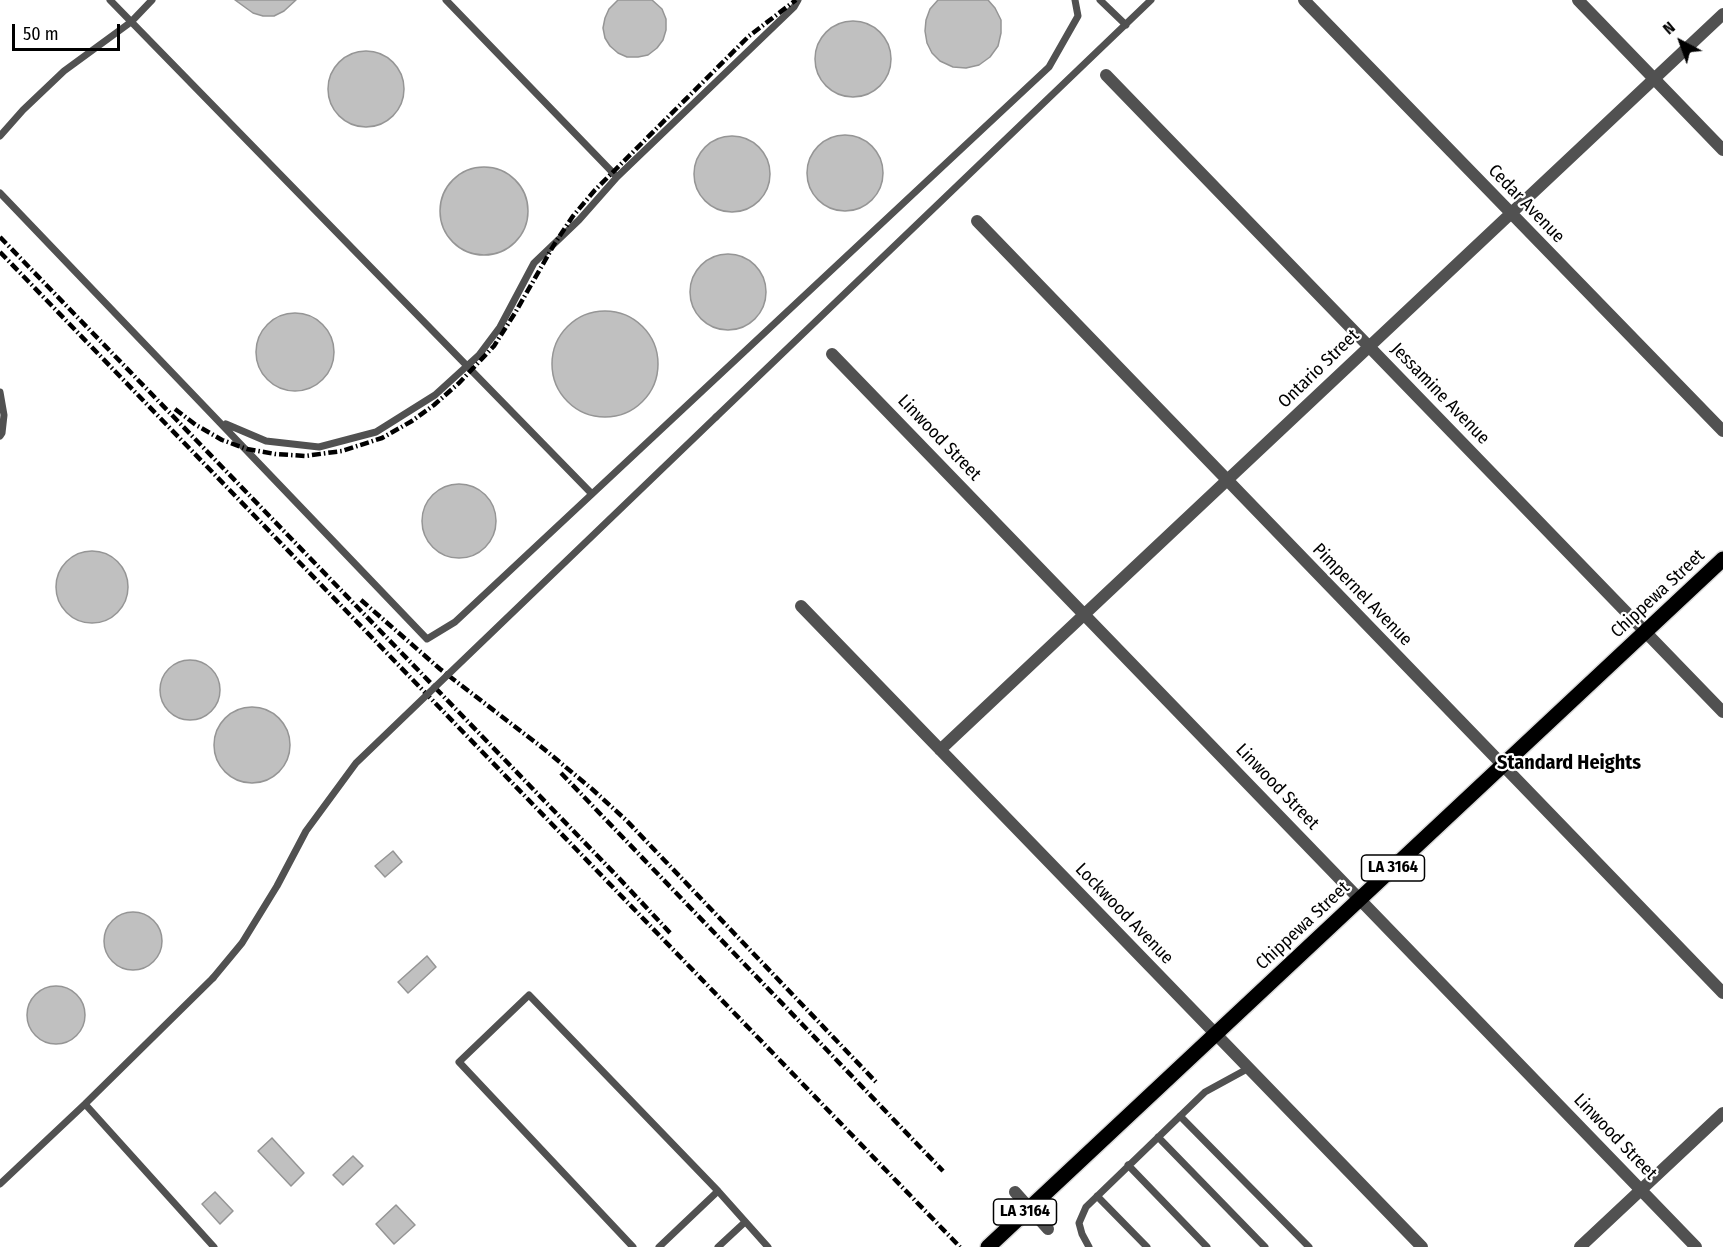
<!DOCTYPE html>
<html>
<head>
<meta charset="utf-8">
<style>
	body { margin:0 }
	#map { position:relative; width:1723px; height:1247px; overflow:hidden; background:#fff; font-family:"Fira Sans Condensed",sans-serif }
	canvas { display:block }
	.north { position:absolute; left:1651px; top:12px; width:60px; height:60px; -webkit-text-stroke:4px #fff; paint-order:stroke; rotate:319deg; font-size:16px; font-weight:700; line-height:24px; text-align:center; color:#000 }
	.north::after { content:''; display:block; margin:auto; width:21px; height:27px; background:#000; clip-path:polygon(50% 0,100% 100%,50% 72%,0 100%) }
	.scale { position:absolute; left:12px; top:24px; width:108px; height:27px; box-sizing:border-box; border:3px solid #000; border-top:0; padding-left:8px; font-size:18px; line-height:21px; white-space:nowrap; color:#000; -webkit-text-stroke:4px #fff; paint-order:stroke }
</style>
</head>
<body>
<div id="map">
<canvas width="1723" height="1247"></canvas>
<div class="north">N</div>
<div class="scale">50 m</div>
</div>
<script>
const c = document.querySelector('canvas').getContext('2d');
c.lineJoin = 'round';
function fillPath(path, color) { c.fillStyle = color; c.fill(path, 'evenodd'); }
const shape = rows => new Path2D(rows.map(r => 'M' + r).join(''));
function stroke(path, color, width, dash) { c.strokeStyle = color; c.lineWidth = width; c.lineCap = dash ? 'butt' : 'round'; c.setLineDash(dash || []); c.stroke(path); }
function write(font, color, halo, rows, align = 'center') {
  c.font = font + ' "Fira Sans Condensed",sans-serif'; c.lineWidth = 4.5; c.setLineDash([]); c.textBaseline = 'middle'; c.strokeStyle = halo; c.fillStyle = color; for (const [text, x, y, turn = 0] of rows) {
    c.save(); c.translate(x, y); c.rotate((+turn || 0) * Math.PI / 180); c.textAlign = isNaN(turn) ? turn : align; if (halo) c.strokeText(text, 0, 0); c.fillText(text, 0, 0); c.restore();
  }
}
const building = shape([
	[235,0,296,0,284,11,274,16,263,16,253,13,235,0],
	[618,0,652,0,662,9,666,19,666,30,663,40,657,48,648,55,638,57,627,57,618,53,610,46,605,38,603,28,605,18,609,9,618,0],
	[938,0,988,0,995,8,1001,20,1001,33,998,46,990,57,979,65,966,68,953,67,940,61,932,53,927,43,925,31,926,20,930,9,938,0],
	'815 59a38 38 0 1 1 76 0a38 38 0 1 1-76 0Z',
	'328 89a38 38 0 1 1 76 0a38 38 0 1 1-76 0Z',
	'807 173a38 38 0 1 1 76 0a38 38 0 1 1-76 0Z',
	'694 174a38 38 0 1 1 76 0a38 38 0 1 1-76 0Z',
	'440 211a44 44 0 1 1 88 0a44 44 0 1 1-88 0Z',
	'690 292a38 38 0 1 1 76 0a38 38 0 1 1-76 0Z',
	'552 364a53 53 0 1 1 106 0a53 53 0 1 1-106 0Z',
	'256 352a39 39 0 1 1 78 0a39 39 0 1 1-78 0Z',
	'422 521a37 37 0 1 1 74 0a37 37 0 1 1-74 0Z',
	'56 587a36 36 0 1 1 72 0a36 36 0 1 1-72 0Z',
	'160 690a30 30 0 1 1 60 0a30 30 0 1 1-60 0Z',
	'214 745a38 38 0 1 1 76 0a38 38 0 1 1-76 0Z',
	[393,851,402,862,385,877,375,866,393,851],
	'104 941a29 29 0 1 1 58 0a29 29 0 1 1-58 0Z',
	[427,956,436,967,408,993,398,982,427,956],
	'27 1015a29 29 0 1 1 58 0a29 29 0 1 1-58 0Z',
	[272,1138,304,1173,291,1186,258,1151,272,1138],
	[353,1156,363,1166,343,1185,333,1175,353,1156],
	[215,1192,233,1211,220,1224,202,1204,215,1192],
	[396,1205,415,1225,394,1244,376,1224,396,1205]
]);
fillPath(building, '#c0c0c0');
stroke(building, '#959595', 1.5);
const primary = shape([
	[988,1247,1723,559]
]);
stroke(primary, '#dbdbdb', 18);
stroke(shape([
	[110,0,592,494],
	[446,0,617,177],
	[1100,0,1126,25],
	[0,136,23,110,64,71,131,22,152,0],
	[0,193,427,639,455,622,1049,67,1078,16,1075,0],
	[0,392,4,415,2,433,0,436],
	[716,417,1151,0],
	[226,424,266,441,319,447,376,432,435,395,479,355,500,327,534,263,579,220,617,177,794,7,798,0],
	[85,1104,214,1247],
	[1180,1116,1309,1247],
	[1158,1137,1265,1247],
	[1128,1165,1207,1247],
	[0,1184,85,1104,213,978],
	[1097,1196,1147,1247],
	[633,1247,459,1062,529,995,718,1191,768,1247],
	[659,1247,718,1191],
	[718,1247,745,1222],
	[1089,1247,1082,1234,1079,1223,1086,1207,1205,1092,1249,1068]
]), '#515151', 7);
stroke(shape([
	[1304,0,1723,431],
	[1578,0,1723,150],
	[1106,75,1723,712],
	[977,221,1723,993],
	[832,354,1696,1247],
	[801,606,1422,1247],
	[940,750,1723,14],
	[1580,1247,1723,1113]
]), '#515151', 12);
stroke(primary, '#000', 15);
stroke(shape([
	[0,237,616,875,672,935],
	[0,252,960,1247],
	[175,409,196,425,222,440,247,449,275,454,305,456,342,451,382,438,412,421,434,405,459,383,494,346,515,313,555,243,573,216,595,190,749,36,796,0],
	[361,600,440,669,544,749,592,789,626,820,876,1082],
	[561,773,943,1171]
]), '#000', 4.5, [9, 3, 1.5, 3]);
stroke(shape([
	[213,978,242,943,277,886,306,831,356,763,716,417]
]), '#515151', 7);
stroke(shape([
	[1015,1192,1048,1229]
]), '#515151', 12);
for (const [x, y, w] of [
	[1393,868,63],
	[1025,1212,63]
]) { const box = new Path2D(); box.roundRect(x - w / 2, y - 13, w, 26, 4.5); c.fillStyle = '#fff'; c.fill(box); stroke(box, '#000', 1.5); }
write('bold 16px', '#000', null, [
	["LA 3164",1393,868],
	["LA 3164",1025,1212]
]);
write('18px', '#000', '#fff', [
	["Cedar Avenue",1526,204,46],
	["Ontario Street",1319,369,-44],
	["Jessamine Avenue",1440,394,46],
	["Linwood Street",939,438,46],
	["Chippewa Street",1658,594,-43],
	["Pimpernel Avenue",1362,595,46],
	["Linwood Street",1277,787,46],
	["Lockwood Avenue",1124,914,46],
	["Chippewa Street",1303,926,-43],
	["Linwood Street",1615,1137,46]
]);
write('bold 20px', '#000', '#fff', [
	["Standard Heights",1569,763]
]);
</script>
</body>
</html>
